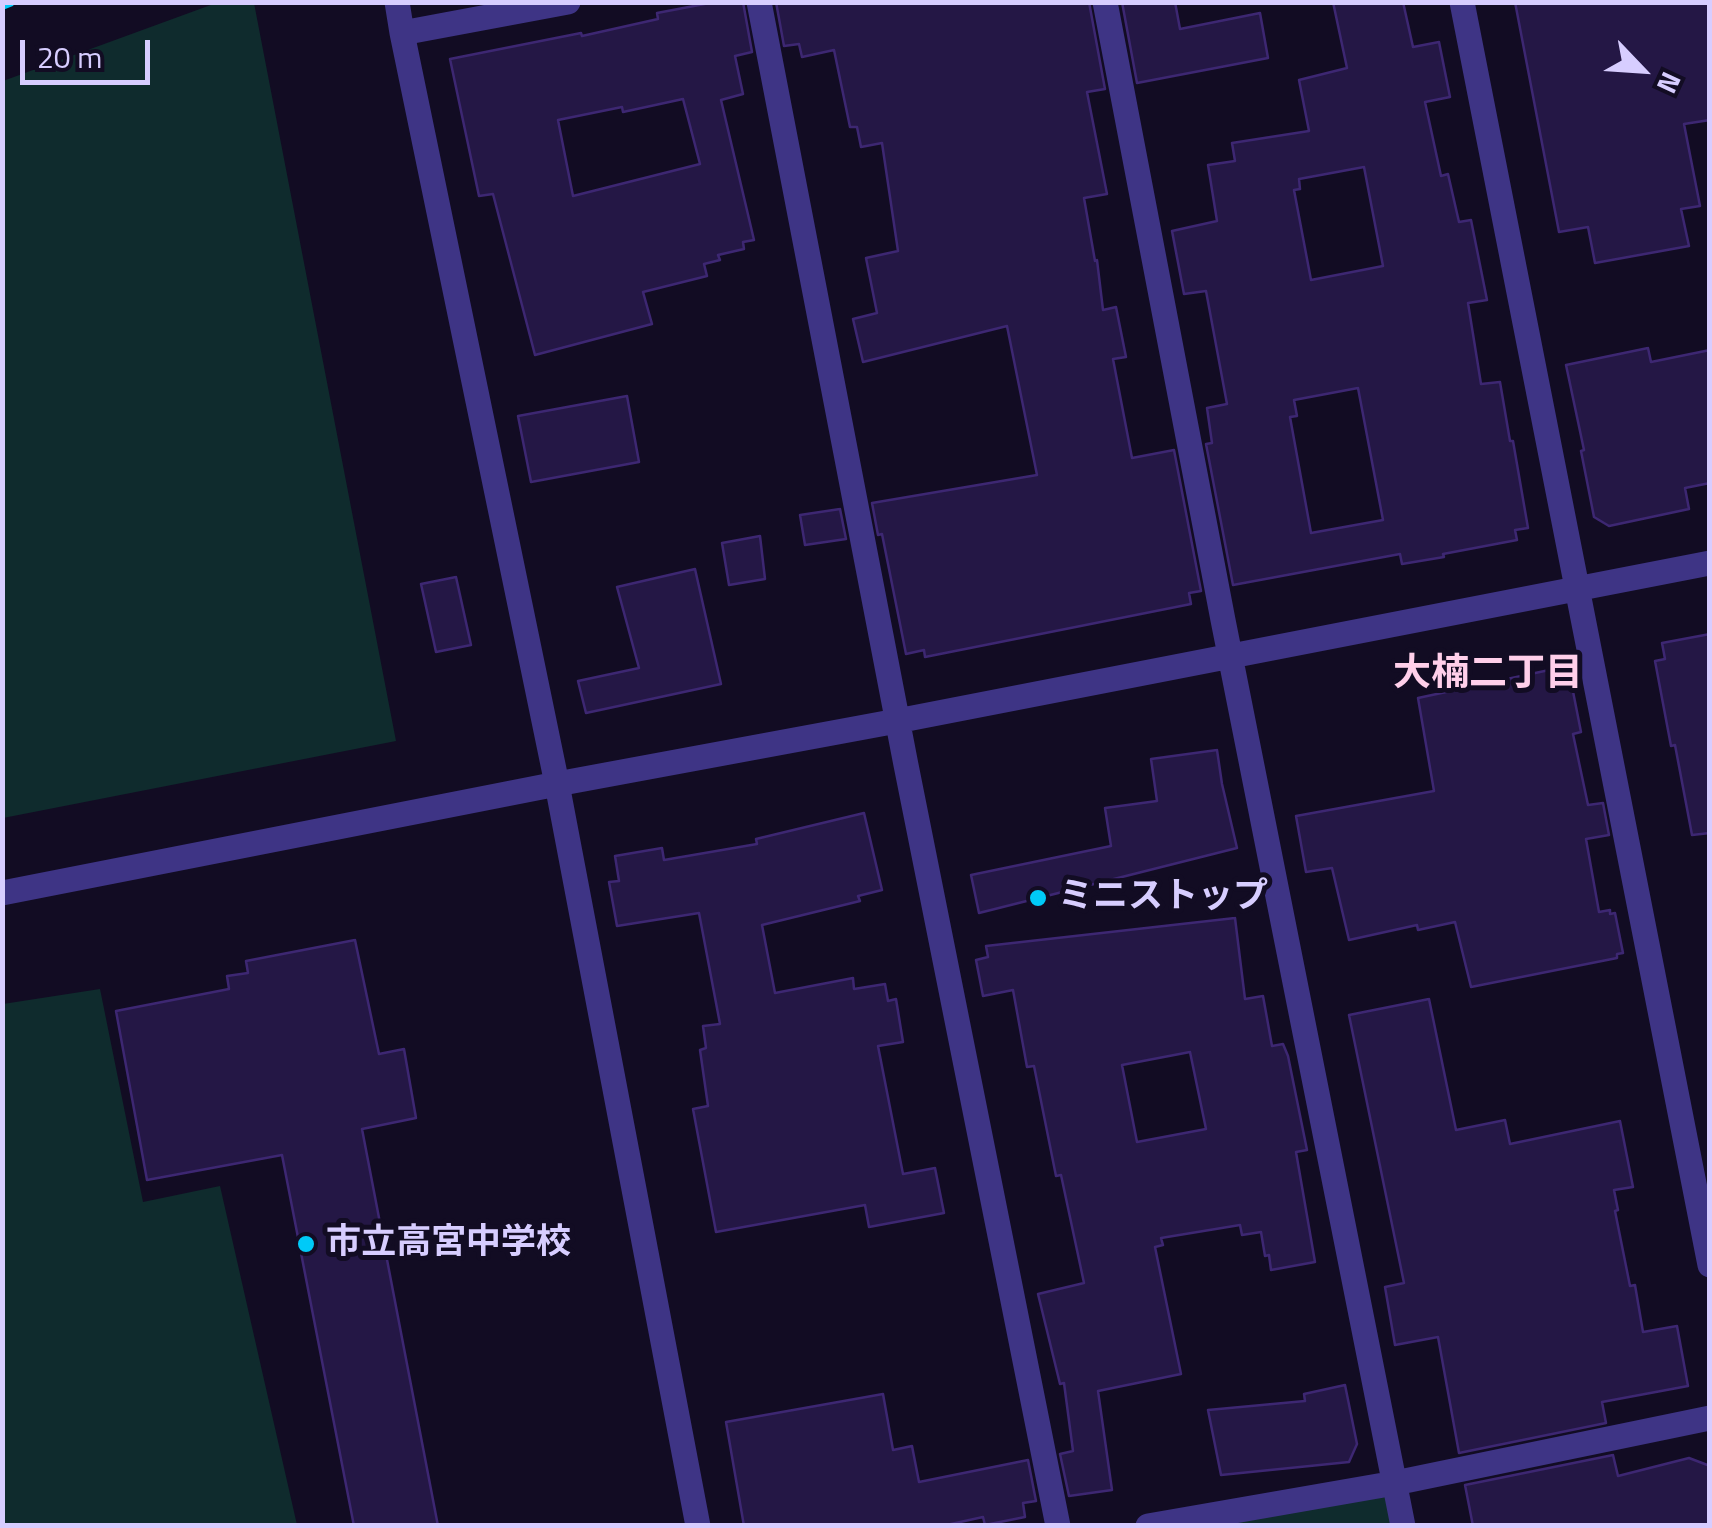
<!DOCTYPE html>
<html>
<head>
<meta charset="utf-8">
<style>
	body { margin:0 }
	#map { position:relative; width:1712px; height:1528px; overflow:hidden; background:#120c23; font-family:"Titillium Web",sans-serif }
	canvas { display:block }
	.frame { position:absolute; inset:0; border:5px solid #d7cdff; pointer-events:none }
	.north { position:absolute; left:1592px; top:20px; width:100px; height:100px; -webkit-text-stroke:8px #120c23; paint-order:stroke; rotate:115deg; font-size:28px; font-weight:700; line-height:40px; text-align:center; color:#d7cdff }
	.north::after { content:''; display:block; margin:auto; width:35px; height:45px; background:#d7cdff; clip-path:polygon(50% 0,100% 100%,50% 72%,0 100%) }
	.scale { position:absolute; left:20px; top:40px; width:130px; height:45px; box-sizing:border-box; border:5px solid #d7cdff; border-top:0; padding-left:12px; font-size:30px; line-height:35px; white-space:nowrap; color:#d7cdff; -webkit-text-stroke:8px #120c23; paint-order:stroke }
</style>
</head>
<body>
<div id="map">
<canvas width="1712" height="1528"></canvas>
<div class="frame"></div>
<div class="north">N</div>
<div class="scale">20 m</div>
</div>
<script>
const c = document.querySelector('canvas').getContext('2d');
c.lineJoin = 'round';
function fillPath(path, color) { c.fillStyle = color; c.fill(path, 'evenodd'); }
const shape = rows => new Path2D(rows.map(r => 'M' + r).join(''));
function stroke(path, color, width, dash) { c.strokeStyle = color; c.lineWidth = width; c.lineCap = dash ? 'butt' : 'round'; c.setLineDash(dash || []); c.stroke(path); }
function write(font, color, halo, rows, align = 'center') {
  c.font = font + ' "Titillium Web","Noto Sans JP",sans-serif'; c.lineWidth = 10; c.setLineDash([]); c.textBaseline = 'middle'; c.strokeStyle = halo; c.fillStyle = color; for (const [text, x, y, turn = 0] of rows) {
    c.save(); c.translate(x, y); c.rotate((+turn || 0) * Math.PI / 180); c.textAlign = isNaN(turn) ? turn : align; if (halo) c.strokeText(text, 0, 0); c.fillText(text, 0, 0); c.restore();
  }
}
fillPath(shape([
	[219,2,254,3,396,741,3,818,3,81],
	[100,989,143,1202,220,1186,297,1525,3,1525,3,1004],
	[1391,1489,1397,1525,1232,1526,1231,1522]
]), '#0f2b2d');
const building = shape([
	[715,2,743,2,752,52,735,56,743,94,721,100,754,240,743,242,744,249,718,255,720,260,704,264,707,276,643,292,652,324,535,355,493,194,479,196,450,59,581,33,582,36,658,19,657,13,715,2],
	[683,99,700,164,573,196,558,120,622,107,623,112,683,99],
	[776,2,1089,2,1105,89,1087,92,1107,194,1084,198,1095,261,1097,260,1103,310,1116,307,1126,357,1113,359,1132,458,1174,450,1201,591,1189,593,1191,604,925,657,924,650,906,654,882,534,878,535,872,503,1037,475,1007,326,863,362,853,319,877,313,866,258,898,251,882,143,861,147,857,127,850,127,834,50,802,57,799,44,784,46,776,2],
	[1122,2,1175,2,1180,29,1260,13,1268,58,1137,83,1122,2],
	[1333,2,1403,2,1413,47,1439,42,1450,97,1425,102,1441,176,1448,174,1459,222,1471,220,1487,300,1468,303,1481,384,1500,382,1510,441,1513,441,1528,528,1515,530,1517,540,1443,554,1444,557,1402,564,1400,554,1233,585,1206,444,1212,443,1207,408,1227,404,1206,291,1184,294,1172,231,1217,221,1208,165,1235,161,1232,143,1309,131,1299,80,1347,68,1333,2],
	[1364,167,1383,266,1311,280,1294,190,1300,189,1299,179,1364,167],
	[1358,388,1383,520,1311,533,1290,417,1297,416,1294,400,1358,388],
	[1515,2,1710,2,1710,120,1684,124,1700,206,1681,209,1689,246,1595,263,1588,227,1559,232,1515,2],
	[1648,348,1651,362,1710,350,1710,483,1685,488,1689,509,1609,526,1594,517,1581,451,1584,450,1566,365,1648,348],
	[627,396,639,462,531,482,518,416,627,396],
	[840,509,846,539,805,545,800,515,840,509],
	[760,536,765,579,729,585,722,543,760,536],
	[695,569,721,684,586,713,578,681,639,668,617,587,695,569],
	[456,577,471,645,436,652,421,584,456,577],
	[1710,634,1710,833,1692,835,1675,745,1671,746,1655,661,1665,659,1662,643,1710,634],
	[1568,666,1581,732,1573,734,1588,805,1603,803,1609,835,1586,839,1599,912,1610,910,1610,914,1615,913,1623,953,1617,954,1617,958,1471,987,1455,922,1418,930,1417,925,1349,940,1332,868,1306,872,1296,816,1434,791,1418,698,1568,666],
	[1217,750,1222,784,1237,848,979,913,971,875,1111,846,1105,808,1157,801,1151,759,1217,750],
	[864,813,882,890,858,896,860,901,762,925,775,993,853,978,854,989,885,984,888,1001,896,999,903,1042,878,1046,903,1174,935,1168,944,1213,869,1227,865,1205,716,1232,693,1109,708,1106,700,1050,706,1048,703,1026,720,1024,699,913,617,926,609,882,619,881,615,856,662,848,664,860,757,844,756,839,864,813],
	[1235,918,1245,999,1263,996,1272,1046,1283,1044,1288,1056,1307,1150,1296,1152,1315,1262,1271,1270,1269,1255,1265,1256,1261,1232,1242,1235,1240,1225,1161,1238,1163,1245,1155,1247,1181,1374,1098,1391,1112,1490,1069,1496,1060,1454,1073,1451,1064,1383,1060,1384,1038,1294,1084,1283,1061,1175,1056,1176,1034,1066,1027,1067,1013,990,983,996,976,960,988,957,986,946,1235,918],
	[1190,1052,1206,1129,1137,1142,1122,1065,1190,1052],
	[355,940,379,1054,404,1049,416,1118,362,1129,438,1526,354,1526,282,1155,147,1180,116,1011,229,989,227,976,248,973,246,961,355,940],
	[1429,999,1456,1130,1505,1120,1510,1144,1620,1121,1633,1187,1614,1190,1618,1210,1615,1211,1630,1286,1635,1285,1643,1332,1677,1326,1688,1386,1602,1402,1606,1423,1459,1453,1438,1337,1395,1345,1385,1287,1404,1283,1349,1015,1429,999],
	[1345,1385,1357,1444,1349,1462,1221,1475,1208,1410,1305,1401,1304,1394,1345,1385],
	[883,1394,893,1450,912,1446,919,1482,1028,1460,1036,1501,1023,1503,1025,1517,985,1525,983,1517,942,1526,744,1526,726,1422,883,1394],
	[1613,1455,1618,1476,1689,1458,1710,1466,1710,1526,1473,1526,1465,1485,1613,1455]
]);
fillPath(building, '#241745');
stroke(building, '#3d2772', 2.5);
stroke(shape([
	[397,2,402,33,557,784,698,1526],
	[759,2,906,765,1058,1526],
	[1105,2,1223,620,1403,1526],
	[1462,2,1710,1265],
	[402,33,568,2],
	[2,893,557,784,897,721,1710,563],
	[1148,1526,1395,1483,1710,1418]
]), '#3e3485', 25);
stroke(shape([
	[2,6,12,2]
]), '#00caf8', 8, [15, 12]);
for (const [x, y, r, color] of [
	[1038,898,10,"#00caf8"],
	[306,1244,10,"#00caf8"]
]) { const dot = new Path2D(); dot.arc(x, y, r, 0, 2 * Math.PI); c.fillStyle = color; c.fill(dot); stroke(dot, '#120c23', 4); }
write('bold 35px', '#d7cdff', '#120c23', [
	["ミニストップ",1058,898],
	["市立高宮中学校",326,1244]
], 'left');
write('bold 38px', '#ffcfea', '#120c23', [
	["大楠二丁目",1488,676]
]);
</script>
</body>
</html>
